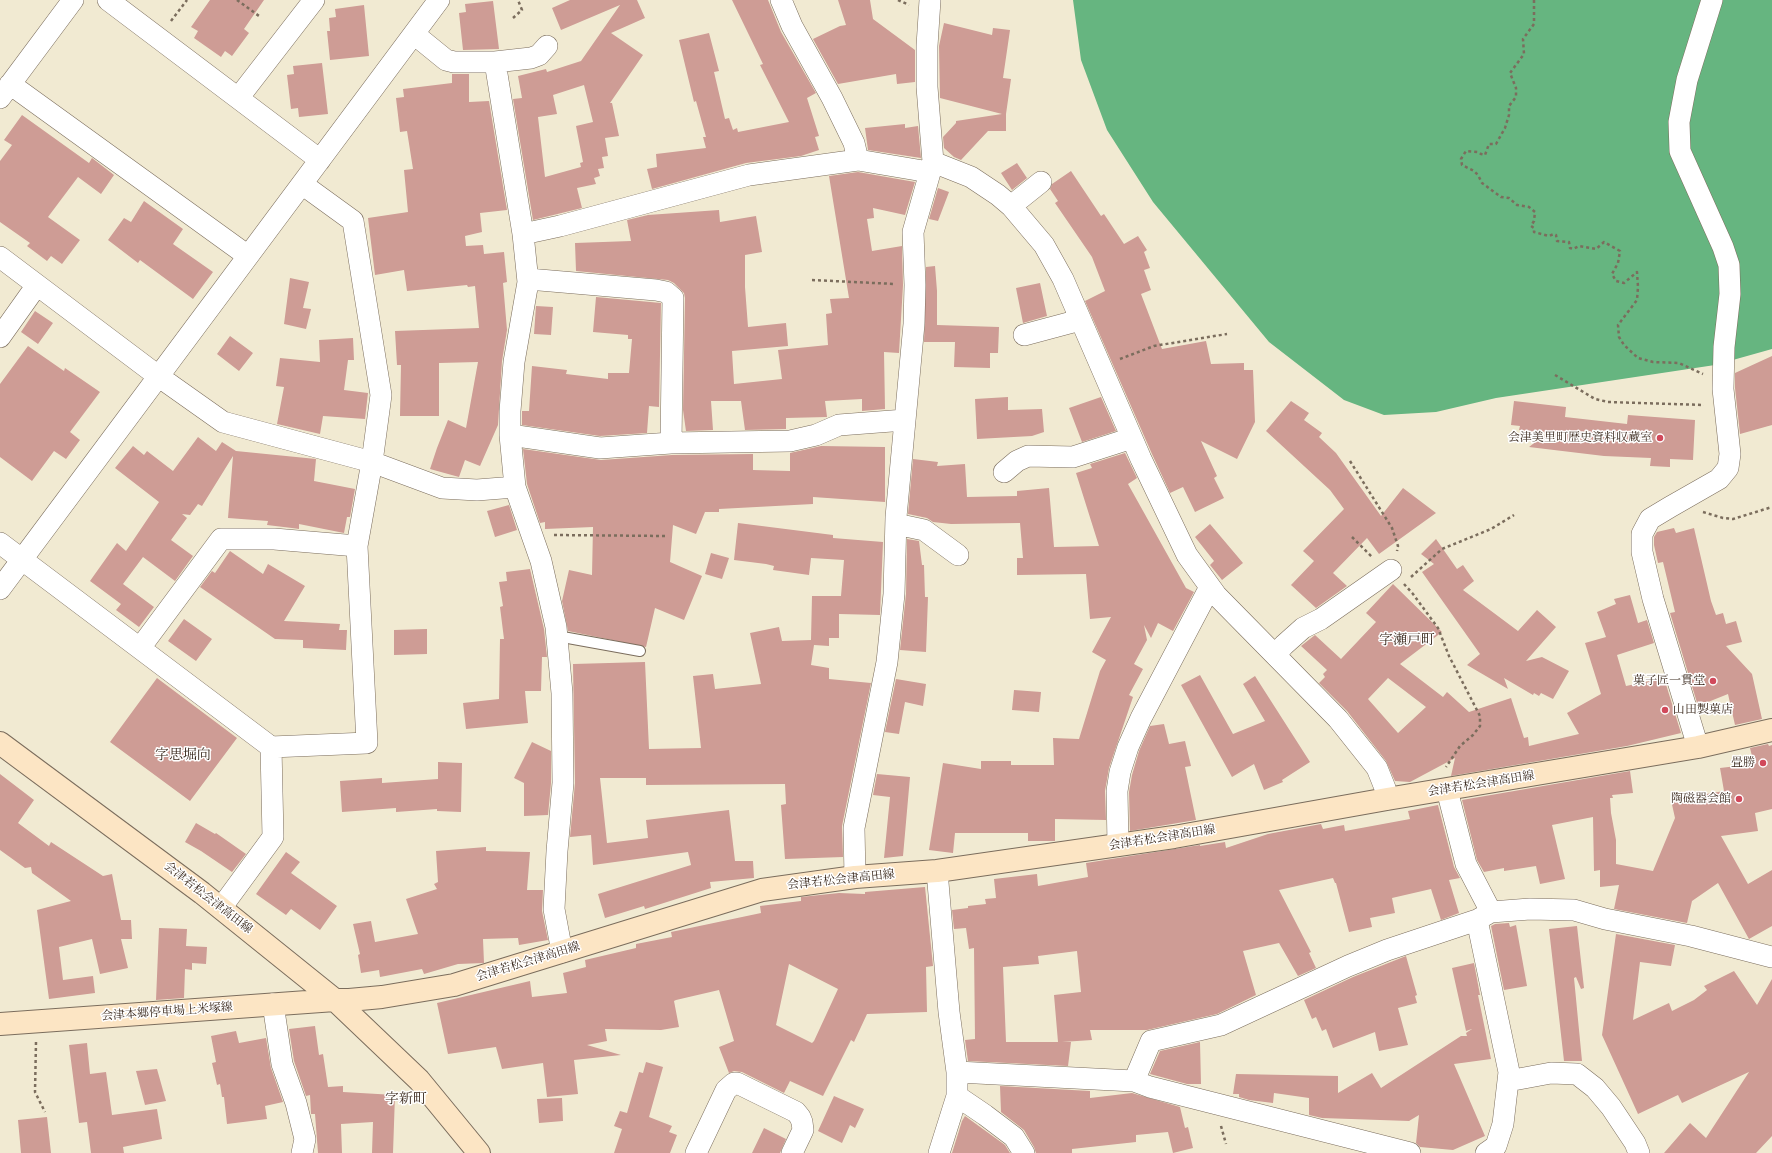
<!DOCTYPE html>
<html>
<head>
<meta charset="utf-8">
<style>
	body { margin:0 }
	canvas { display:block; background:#f1ead2 }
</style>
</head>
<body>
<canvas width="1772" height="1153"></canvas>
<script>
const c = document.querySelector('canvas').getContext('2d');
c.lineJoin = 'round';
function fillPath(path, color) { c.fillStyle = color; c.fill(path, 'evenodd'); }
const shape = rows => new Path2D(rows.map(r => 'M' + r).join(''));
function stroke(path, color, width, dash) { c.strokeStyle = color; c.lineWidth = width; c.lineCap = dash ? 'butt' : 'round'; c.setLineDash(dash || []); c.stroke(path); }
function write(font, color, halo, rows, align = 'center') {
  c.font = font + ' "Old Standard TT","Noto Serif JP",serif'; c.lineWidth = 3; c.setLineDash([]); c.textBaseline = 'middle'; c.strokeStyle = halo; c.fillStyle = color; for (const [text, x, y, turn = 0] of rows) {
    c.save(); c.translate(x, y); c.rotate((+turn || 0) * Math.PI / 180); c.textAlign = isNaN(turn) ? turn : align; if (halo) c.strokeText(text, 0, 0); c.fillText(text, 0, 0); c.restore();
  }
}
fillPath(shape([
	[1073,0,1772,0,1772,349,1715,365,1496,398,1436,412,1384,415,1344,400,1269,342,1153,202,1107,130,1081,60]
]), '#66b580');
fillPath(shape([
	[210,0,264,0,244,29,249,33,232,56,225,51,221,57,194,38,198,31,191,27],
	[570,0,637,0,645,18,611,33,643,55,610,103,612,103,619,136,605,138,608,156,602,157,604,168,598,169,600,176,594,178,596,184,577,188,582,208,533,220,513,99,522,98,518,76,546,69,547,72,581,61,620,5,561,30,552,8],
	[584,85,593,122,576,126,583,162,580,163,581,167,545,177,538,117,557,114,553,95],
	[732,0,768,0,781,32,816,93,807,98,819,136,815,137,819,150,801,156,746,163,652,189,647,169,657,167,656,154,706,148,703,137,706,137,696,101,694,102,679,40,709,33,719,71,714,72,725,119,729,118,733,130,737,128,738,132,789,122,760,65,763,64],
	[838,0,870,0,873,19,915,50,915,82,897,84,896,74,838,84,813,39,840,26,846,25],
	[493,1,499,49,463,50,459,13,466,12,465,4],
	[364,5,369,56,330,60,327,31,330,31,329,18,336,17,335,9],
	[944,23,992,35,993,28,1010,30,1003,78,1011,79,1006,114,1006,131,988,131,961,160,954,157,944,148,943,137,956,123,956,121,1002,114,940,98,939,46],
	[322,63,328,114,299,117,298,108,291,109,287,75,294,74,293,66],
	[452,74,469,74,469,102,489,101,507,210,480,213,482,232,465,236,466,246,483,245,484,254,504,252,507,282,503,283,507,330,502,361,498,425,480,466,465,460,459,477,430,469,437,448,448,420,466,428,478,362,439,363,439,416,400,416,401,365,397,365,395,331,479,328,475,286,468,287,467,285,407,291,404,270,375,275,368,218,408,212,404,170,413,169,407,131,400,132,396,98,404,97,403,89,452,83],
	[22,115,89,163,92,158,114,175,101,194,78,177,48,217,80,240,62,264,51,256,47,261,27,246,30,243,0,222,0,161,12,145,4,140],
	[905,124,905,128,918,126,921,158,868,150,865,128],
	[1017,163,1027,178,1012,190,1001,173],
	[1071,171,1101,216,1104,214,1124,244,1138,236,1147,250,1144,252,1150,268,1144,270,1151,290,1141,294,1162,349,1206,341,1211,364,1244,363,1244,370,1253,370,1255,422,1237,459,1201,441,1217,476,1214,478,1224,498,1195,512,1183,487,1170,493,1152,454,1085,301,1105,291,1092,257,1055,203,1058,201,1050,189,1052,184],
	[858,172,915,182,905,215,873,208,874,218,867,219,872,251,902,246,903,285,899,353,884,352,885,409,862,411,862,399,825,401,827,417,786,418,786,429,745,430,741,401,711,401,713,430,686,431,683,410,685,298,684,293,674,283,668,280,576,271,575,243,631,241,627,220,648,215,719,210,720,222,756,216,762,252,745,255,745,287,748,327,786,323,788,346,732,351,734,384,782,379,778,350,828,345,826,314,832,313,830,299,849,298,829,176],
	[938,188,949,192,938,221,929,219],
	[144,201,183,229,173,244,213,272,193,299,140,260,138,263,108,240,124,218,131,222],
	[935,266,937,291,937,325,999,327,998,353,990,353,990,368,954,367,955,342,924,342,926,267],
	[290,278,309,282,303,308,311,309,306,329,284,324],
	[1040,283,1047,316,1023,323,1016,288],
	[596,297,661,303,659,407,649,406,647,433,600,436,522,425,522,411,529,411,532,366,567,370,566,374,608,379,608,373,629,373,632,339,628,339,628,335,593,332],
	[536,306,553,307,551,335,534,334],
	[35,311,53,323,38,344,21,332],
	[230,336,253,353,239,371,217,354],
	[353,338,354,360,348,360,344,390,368,393,365,419,323,416,320,434,277,424,284,387,276,386,280,358,320,362,319,340],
	[28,346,64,371,65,368,100,392,70,432,80,440,66,459,54,451,32,481,0,457,0,384],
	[1772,356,1772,425,1740,434,1735,388,1735,373],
	[1008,397,1008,410,1042,409,1044,432,1032,436,977,439,975,399],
	[1101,397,1116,431,1082,442,1069,408],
	[1291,401,1309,413,1304,420,1322,433,1319,437,1336,453,1381,516,1403,488,1436,513,1379,554,1367,538,1333,573,1347,586,1316,608,1291,585,1314,561,1303,551,1344,509,1330,490,1266,431],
	[1514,401,1566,407,1565,417,1627,424,1628,415,1695,420,1693,460,1670,459,1670,467,1650,466,1651,458,1604,456,1529,447,1547,433,1519,430,1520,426,1511,425],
	[198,437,216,451,222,442,236,451,316,459,314,481,355,489,350,517,347,517,344,533,299,524,299,529,292,528,267,525,268,521,228,518,233,456,202,506,198,504,190,515,182,514,187,518,171,540,193,556,175,581,143,557,123,584,154,607,139,627,116,610,121,604,90,581,117,543,126,551,159,502,115,468,133,446,144,455,147,451,173,471],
	[821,446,885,447,885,502,813,497,813,504,719,509,719,512,705,512,696,534,673,525,670,562,702,576,684,620,655,608,646,647,568,631,562,601,569,570,592,575,593,527,545,529,545,522,540,523,527,484,523,449,601,460,672,455,753,454,753,470,790,471,790,453],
	[1125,453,1137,478,1128,484,1186,588,1194,592,1173,631,1158,623,1151,638,1144,625,1147,640,1134,664,1143,669,1129,695,1133,697,1109,768,1105,791,1106,820,1055,819,1055,841,1028,841,1028,833,955,833,953,853,929,850,943,763,981,769,981,761,1011,761,1011,765,1054,765,1053,738,1079,739,1100,671,1106,660,1092,652,1111,617,1090,619,1086,574,1017,575,1017,558,1023,558,1020,523,951,524,933,522,927,518,908,514,913,459,938,462,937,466,965,464,967,497,1017,496,1017,491,1049,488,1054,547,1099,546,1076,473,1092,468,1090,464],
	[509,505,517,530,495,537,487,511],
	[738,523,833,535,833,538,883,542,880,615,839,614,839,638,829,638,829,646,814,645,811,665,829,668,829,679,871,683,842,826,843,857,785,859,781,805,786,804,785,784,646,785,646,778,600,778,607,843,648,838,646,820,729,810,735,861,753,861,754,878,710,882,711,888,645,909,644,906,605,918,598,894,691,865,688,852,593,865,591,835,570,837,575,783,573,664,645,662,649,749,701,748,693,676,713,674,715,689,761,684,750,633,779,627,782,641,811,640,812,596,841,596,844,560,811,558,809,575,773,570,774,566,766,564,734,560],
	[1210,524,1243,563,1222,580,1210,565,1214,561,1195,537],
	[1674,528,1676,533,1694,528,1711,601,1716,615,1723,613,1726,624,1736,621,1742,642,1726,646,1752,674,1762,719,1735,725,1728,694,1698,706,1670,613,1675,612,1663,562,1658,563,1654,545,1654,537,1657,532],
	[907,539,919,541,922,565,924,565,925,597,928,597,926,652,900,650,906,594],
	[1436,539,1457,569,1463,565,1474,581,1463,590,1518,631,1537,610,1556,627,1526,661,1542,657,1569,671,1553,699,1541,693,1539,696,1534,693,1533,695,1504,678,1508,689,1467,665,1480,654,1422,572,1434,564,1421,554],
	[230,551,263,574,268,564,305,586,284,621,340,624,339,630,347,630,346,650,303,648,303,640,275,639,200,587,212,571,215,573],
	[711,553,729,558,722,579,705,574],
	[530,569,544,629,547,657,542,657,541,691,525,691,528,723,466,729,463,703,499,699,500,639,504,639,500,607,503,606,499,582,507,581,506,572],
	[1393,584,1442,632,1400,664,1443,697,1447,692,1469,712,1511,698,1524,738,1528,737,1529,746,1579,734,1567,713,1601,694,1585,643,1606,637,1597,612,1616,604,1614,599,1630,595,1638,623,1647,620,1654,643,1617,655,1626,686,1664,678,1681,733,1627,746,1451,776,1455,758,1410,782,1395,781,1386,761,1347,711,1319,683,1325,677,1323,674,1327,670,1301,646,1315,635,1341,659,1376,622,1366,613],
	[1388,678,1426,707,1398,733,1368,699],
	[184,619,212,639,196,661,168,641],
	[427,629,427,654,394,655,394,630],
	[1200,675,1233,734,1265,721,1243,684,1255,676,1310,762,1282,780,1283,782,1264,790,1254,764,1232,777,1181,685],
	[157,678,237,738,190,801,110,742],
	[896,679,926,684,923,706,905,702,899,734,885,732],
	[1014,690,1041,692,1039,712,1012,710],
	[1164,724,1169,744,1185,741,1191,766,1185,767,1196,820,1130,831,1129,792,1132,775,1139,751,1150,726],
	[532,742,551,751,551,783,548,815,524,816,524,783,514,778],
	[1768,744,1769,746,1772,745,1772,809,1755,813,1758,831,1721,836,1748,884,1772,870,1772,926,1749,939,1718,883,1692,901,1687,923,1614,909,1619,885,1600,887,1600,870,1594,871,1593,817,1552,825,1565,879,1540,884,1536,866,1504,871,1504,868,1484,872,1477,860,1462,800,1630,771,1633,793,1612,795,1613,798,1610,798,1611,813,1616,840,1616,864,1653,871,1675,818,1671,800,1724,791,1720,768,1754,764,1750,748],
	[438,762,462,763,461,812,437,811,437,809,396,812,396,808,342,812,340,781,382,778,382,783,438,779],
	[0,774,34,800,18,823,49,846,51,842,103,876,112,874,121,920,131,920,132,939,121,939,128,968,100,974,92,939,59,947,63,980,93,976,95,993,49,999,37,910,71,901,32,873,31,867,25,868,0,850],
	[877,774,910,777,903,856,884,858,890,797,873,795],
	[1438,805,1454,867,1460,878,1449,880,1459,913,1441,920,1431,889,1392,898,1395,913,1370,918,1372,927,1349,932,1336,883,1335,883,1333,878,1279,890,1311,952,1309,953,1316,968,1298,976,1279,943,1243,951,1256,995,1217,1014,1147,1030,1090,1030,1092,1040,1062,1042,1071,1042,1068,1066,968,1061,965,1040,975,1039,974,948,969,949,966,928,954,929,952,910,968,908,968,906,986,904,985,899,996,898,994,879,1037,874,1038,886,1088,877,1086,863,1200,845,1200,846,1225,842,1226,848,1268,834,1321,824,1323,829,1344,825,1345,831,1410,819,1408,811],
	[1077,951,1081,992,1054,995,1058,1042,1006,1042,1003,967,1039,964,1038,956],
	[196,823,215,834,216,833,246,854,232,872,201,851,185,842],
	[486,847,486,851,530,852,527,890,543,890,542,911,548,940,519,945,518,938,483,939,484,963,458,964,424,974,422,969,380,977,379,970,361,973,358,955,360,954,353,924,371,921,375,942,418,934,406,899,437,889,434,884,438,882,436,851],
	[286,852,300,862,291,873,337,906,320,930,291,909,286,915,256,894],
	[925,887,933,966,926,967,927,1012,867,1014,854,1042,851,1040,823,1096,790,1081,784,1093,742,1072,734,1071,729,1073,719,1047,734,1041,719,990,676,1000,674,1001,679,1027,661,1030,605,1029,607,1041,587,1045,621,1055,574,1060,578,1094,547,1097,543,1063,502,1069,496,1047,448,1054,437,1003,530,981,532,997,567,993,563,973,586,967,585,960,636,948,636,944,672,937,671,932,761,913,760,906,801,901,801,897,839,893,865,894,865,892],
	[789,964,838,989,814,1041,812,1043,776,1025],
	[1509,923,1510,927,1516,925,1527,986,1504,990,1491,926,1495,924],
	[1577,926,1584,988,1581,989,1576,977,1574,978,1582,1061,1564,1061,1549,929],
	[159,928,187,929,186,946,207,947,206,964,192,963,192,970,185,969,184,998,156,1000],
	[1616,934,1675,945,1671,966,1640,962,1633,1020,1669,1003,1672,1011,1694,1000,1707,990,1704,986,1734,971,1757,1005,1772,979,1772,1136,1756,1153,1664,1153,1690,1123,1706,1138,1749,1072,1682,1103,1678,1095,1638,1114,1602,1035],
	[1406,956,1417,995,1415,996,1417,1003,1398,1008,1408,1045,1379,1051,1375,1032,1333,1048,1326,1029,1322,1031,1316,1017,1312,1019,1304,1000,1353,977],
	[1474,963,1480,995,1478,995,1491,1059,1454,1064,1485,1136,1453,1150,1420,1147,1416,1143,1419,1115,1409,1121,1322,1118,1309,1115,1309,1098,1274,1093,1273,1103,1249,1100,1239,1097,1239,1094,1233,1094,1236,1074,1338,1076,1338,1093,1372,1073,1381,1088,1461,1036,1467,1036,1466,1033,1472,1029,1466,1031,1452,968],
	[315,1026,319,1055,323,1054,328,1087,343,1086,343,1092,395,1095,393,1153,372,1153,373,1122,341,1124,342,1153,318,1153,315,1114,311,1114,310,1095,306,1096,294,1061,289,1029],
	[236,1031,239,1043,266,1038,271,1068,283,1102,265,1106,267,1119,227,1124,224,1097,222,1097,220,1084,217,1085,212,1063,216,1062,211,1036],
	[1200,1042,1201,1084,1187,1084,1150,1074,1160,1051],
	[87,1043,90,1074,106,1072,112,1115,157,1109,162,1139,123,1147,124,1153,91,1153,87,1122,79,1123,69,1045],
	[646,1062,663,1067,649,1117,672,1126,669,1132,677,1135,670,1153,614,1153,622,1129,614,1126,620,1111,627,1113,639,1072,643,1073],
	[157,1069,166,1101,145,1105,136,1071],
	[1000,1086,1090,1091,1090,1098,1132,1093,1180,1107,1185,1128,1188,1127,1193,1148,1173,1153,1168,1132,1136,1135,1136,1142,1072,1149,1072,1153,1036,1153,1034,1147,1024,1130,1001,1112],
	[834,1096,864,1109,855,1128,850,1125,842,1143,818,1131],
	[562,1098,563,1121,539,1123,537,1099],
	[965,1116,1005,1145,1010,1153,952,1153,962,1121],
	[47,1117,51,1153,21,1153,18,1120],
	[764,1128,786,1139,780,1153,752,1153]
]), '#ce9c95');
const lane = shape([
	[557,636,640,651]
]);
const street = shape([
	[108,0,320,160],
	[781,0,792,26,832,98,854,143,858,160],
	[414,34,446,60,454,62,495,62,531,58,539,55,547,46],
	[495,62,523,234,528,282,514,362,510,411,510,435],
	[10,84,248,256],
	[239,97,314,0],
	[0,98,73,0],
	[933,162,971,177,998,195,1011,206,1044,245,1063,279,1141,459,1187,555,1216,595,1338,719,1377,768,1385,788,1387,799],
	[1011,206,1041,182],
	[523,234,560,226,749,175,858,160,929,172],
	[0,257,158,376,223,422,372,462,442,488,477,490,515,487,510,435,600,448,671,443,790,441,816,435,839,425,905,420],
	[528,279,656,290,666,292,673,298,671,443],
	[1024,335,1080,320],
	[0,337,37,285],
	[1004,472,1017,461,1028,456,1073,457,1132,438],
	[515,487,541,561,556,627,562,693,563,783,557,851,554,909,562,952],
	[896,524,924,530,958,555],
	[0,543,271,747,367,743,357,546,372,462,381,395,353,221,302,184],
	[0,589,439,0],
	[140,648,221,539,274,539,357,546],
	[1275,655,1284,645,1303,628,1321,619,1391,570],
	[1698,747,1653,599,1642,552,1642,534,1650,519,1670,507,1719,479,1728,468,1730,454,1723,389,1724,347,1730,294,1729,265,1723,247,1680,151,1679,122,1687,80,1712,0],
	[1447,790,1466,864,1491,912,1530,909,1574,910,1605,919,1691,936,1772,957],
	[1118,845,1117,791,1120,772,1128,747,1141,718,1210,587],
	[937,871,949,1012,957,1072,957,1096,939,1153],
	[855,877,854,828,887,662,894,594,896,517,914,324,915,285,913,232,933,162,927,87,927,46,930,0],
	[221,908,273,837,271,747],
	[1477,920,1509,1072,1503,1124,1496,1146,1486,1153],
	[273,1004,282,1064,296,1103,305,1139,302,1153],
	[957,1072,1134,1081,1151,1041,1221,1025,1348,966,1387,950,1477,920,1491,912],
	[1134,1081,1150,1087,1410,1153],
	[1508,1081,1551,1073,1577,1074,1595,1088,1611,1107,1635,1143,1639,1153],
	[957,1096,985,1115,1014,1137,1024,1153],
	[696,1153,726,1090,734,1083,737,1083,796,1112,800,1117,802,1122,803,1130,792,1153]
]);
const secondary = shape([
	[0,743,202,893,335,1000,349,1000,382,997,454,985,762,890,855,877,937,871,1174,837,1387,799,1698,747,1772,730],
	[0,1024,335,1000,419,1080,479,1153]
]);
stroke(lane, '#7b6d5d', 12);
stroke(street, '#7b6d5d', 22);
stroke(secondary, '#7b6d5d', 24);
stroke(shape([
	[237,0,259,16],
	[898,0,909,5],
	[1534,0,1534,24,1523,39,1524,54,1510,73,1516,88,1516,97,1509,106,1509,115,1505,128,1496,144,1489,144,1485,155,1481,154,1478,152,1466,151,1461,159,1462,165,1474,171,1478,175,1482,183,1501,197,1509,198,1517,205,1529,207,1535,212,1534,221,1531,226,1534,228,1534,232,1549,236,1554,234,1556,235,1557,241,1569,242,1570,248,1573,249,1579,246,1596,249,1604,242,1620,251,1618,263,1612,274,1616,281,1624,283,1637,272,1638,287,1637,300,1618,325,1619,337,1624,345,1638,358,1653,362,1679,363,1703,374],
	[513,18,522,10,518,0],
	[171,21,187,0],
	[812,280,895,284],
	[1120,359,1154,346,1227,334],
	[1555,375,1595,399,1608,402,1704,405],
	[1350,461,1392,528,1398,546,1397,551],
	[1703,512,1723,518,1733,519,1772,507],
	[554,535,666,536],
	[1352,537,1373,558],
	[1411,577,1442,549,1491,529,1514,515],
	[1404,584,1413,594,1438,628,1449,656,1480,716,1480,726,1473,735,1460,746,1446,767],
	[36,1042,35,1092,45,1112],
	[1221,1126,1226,1144]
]), '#7b6d5d', 2.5, [3, 3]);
stroke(lane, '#fff', 10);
stroke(street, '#fff', 21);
stroke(secondary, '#fce5c4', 22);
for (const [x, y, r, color] of [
	[1660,438,4,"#d1495b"],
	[1713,681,4,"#d1495b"],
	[1665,710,4,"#d1495b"],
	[1763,763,4,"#d1495b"],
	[1739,799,4,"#d1495b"]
]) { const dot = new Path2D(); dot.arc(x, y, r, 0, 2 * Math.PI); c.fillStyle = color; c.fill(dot); stroke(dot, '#fff', 1.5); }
write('12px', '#3b2a1e', '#fff', [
	["会津美里町歴史資料収蔵室",1652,438],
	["菓子匠一貫堂",1705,681],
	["山田製菓店",1673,710,"left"],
	["畳勝",1755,763],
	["陶磁器会館",1731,799]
], 'right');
write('12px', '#3b2a1e', '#fff', [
	["会津若松会津高田線",1481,784,-9],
	["会津若松会津高田線",1162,838,-9],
	["会津若松会津高田線",841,880,-6],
	["会津若松会津高田線",208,898,38],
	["会津若松会津高田線",528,962,-17],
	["会津本郷停車場上米塚線",167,1012,-4]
]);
write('14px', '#3b2a1e', '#fff', [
	["字瀬戸町",1407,640],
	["字思堀向",183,755],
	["字新町",406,1099]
]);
</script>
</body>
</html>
